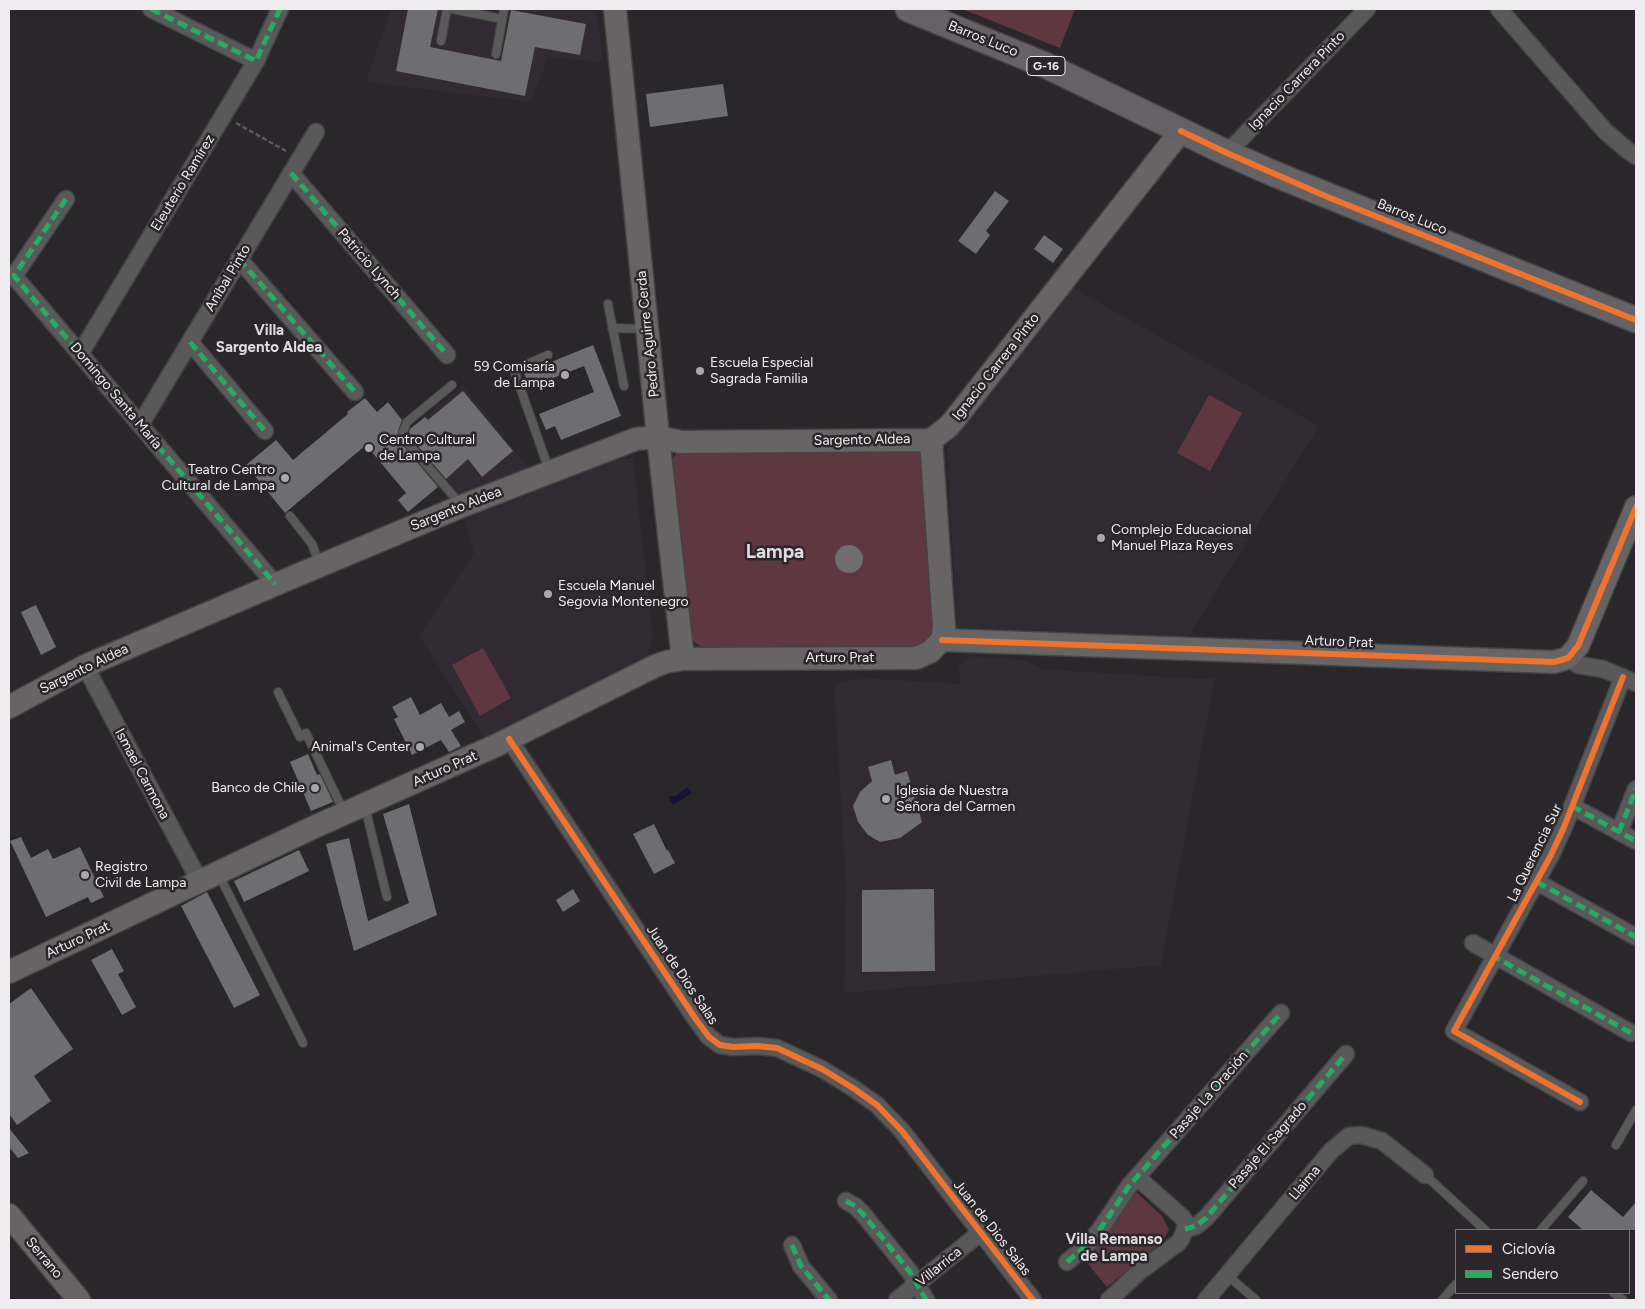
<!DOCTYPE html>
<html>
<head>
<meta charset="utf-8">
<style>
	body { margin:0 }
	#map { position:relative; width:1645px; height:1309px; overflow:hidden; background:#292729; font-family:Figtree,sans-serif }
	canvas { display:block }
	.frame { position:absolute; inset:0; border:10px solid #efecf0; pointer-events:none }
	.legend { position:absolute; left:1455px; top:1229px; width:175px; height:65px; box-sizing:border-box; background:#2a262a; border:1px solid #797579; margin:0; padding:6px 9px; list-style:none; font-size:15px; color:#efecf0 }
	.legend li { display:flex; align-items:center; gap:10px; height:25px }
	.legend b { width:25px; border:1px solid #797579 }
</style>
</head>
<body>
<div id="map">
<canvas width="1645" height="1309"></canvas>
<div class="frame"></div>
<ul class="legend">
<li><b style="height:6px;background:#ef722f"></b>Ciclovía</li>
<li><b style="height:6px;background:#26ab63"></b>Sendero</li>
</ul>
</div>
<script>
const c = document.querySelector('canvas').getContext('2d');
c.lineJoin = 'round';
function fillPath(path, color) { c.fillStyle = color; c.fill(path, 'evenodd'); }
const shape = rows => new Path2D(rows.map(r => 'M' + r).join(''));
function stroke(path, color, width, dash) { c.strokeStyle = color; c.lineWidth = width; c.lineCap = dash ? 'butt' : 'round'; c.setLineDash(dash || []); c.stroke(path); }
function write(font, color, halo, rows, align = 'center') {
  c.font = font + ' Figtree,sans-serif'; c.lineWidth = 5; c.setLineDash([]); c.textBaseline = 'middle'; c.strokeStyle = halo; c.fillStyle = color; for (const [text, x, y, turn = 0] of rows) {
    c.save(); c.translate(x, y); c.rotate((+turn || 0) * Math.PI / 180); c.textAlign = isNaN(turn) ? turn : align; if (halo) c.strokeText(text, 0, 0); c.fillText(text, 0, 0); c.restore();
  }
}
fillPath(shape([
	[391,9,596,9,603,62,548,58,530,102,366,82],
	[1073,288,1319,426,1188,637,957,627,947,448],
	[464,386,528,468,459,496,405,434],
	[633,458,653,637,648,654,484,737,419,636,474,553,464,520,619,459],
	[971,656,1024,660,1042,669,1202,679,1215,677,1161,965,844,993,846,887,834,684,865,678,960,684,959,665]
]), '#312a32');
fillPath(shape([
	[962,9,1075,9,1060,48],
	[1209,395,1242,413,1210,471,1177,453],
	[916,447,927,453,937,628,920,649,702,648,691,639,671,461,676,454,691,449],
	[483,648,511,698,480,716,452,665],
	[1135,1191,1162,1216,1169,1229,1163,1241,1107,1287,1083,1258,1114,1225,1123,1205]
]), '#5f3740');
fillPath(shape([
	[687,787,692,793,673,805,668,797,676,796]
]), '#151238');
fillPath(shape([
	[408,9,438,9,430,47,501,61,511,10,586,24,580,55,535,47,525,96,396,71],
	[723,84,728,116,650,127,646,94],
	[995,191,1009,201,986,231,990,235,976,254,958,241],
	[1044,235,1063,249,1053,263,1034,249],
	[593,345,621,416,561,440,555,426,546,430,539,414,594,392,584,366,530,387,524,373],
	[463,391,513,451,482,477,468,459,446,479,411,438,409,432,410,429,425,417,428,420],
	[365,398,377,412,388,402,402,420,398,431,401,443,438,487,408,512,398,500,406,493,366,445,285,513,246,465,276,440,293,460,348,414,347,412],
	'835 559a14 14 0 1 1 28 0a14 14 0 1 1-28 0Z',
	[36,605,56,647,41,655,21,612],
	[411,697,420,715,441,703,449,717,459,711,465,722,451,730,461,746,449,752,441,740,412,755,394,719,398,717,392,707],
	[308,754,317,775,320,774,333,802,311,811,290,762],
	[891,760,895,775,907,771,922,822,900,838,880,842,868,835,858,822,853,806,860,792,872,781,868,767],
	[409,804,437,915,354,951,326,844,349,838,368,921,409,903,383,814],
	[654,824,667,851,668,850,675,863,654,874,633,834],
	[21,837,31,858,48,849,53,859,80,847,104,897,91,903,88,897,46,917,10,841],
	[299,850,309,871,244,902,234,881],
	[573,889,580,901,563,912,556,900],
	[934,889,935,971,862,972,862,890],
	[207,892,260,995,234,1008,181,906],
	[112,949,124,971,118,974,136,1007,122,1015,91,960],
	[31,988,73,1049,34,1076,51,1101,17,1125,9,1114,9,1004],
	[9,1128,29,1153,18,1158,9,1147],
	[1591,1190,1623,1217,1636,1202,1636,1230,1583,1230,1568,1217]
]), '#6e6d6f');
const lane = shape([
	[453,9,502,19],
	[441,41,447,9],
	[496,54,504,9],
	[608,304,624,386],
	[612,328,645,329],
	[548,355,514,370,549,470],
	[452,385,407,422,403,432,406,441,461,505],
	[290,516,312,544,319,563],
	[278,692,300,737,306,733,344,812],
	[365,807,387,897],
	[219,875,303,1043],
	[1616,1145,1636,1110],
	[1425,1175,1485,1230],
	[1541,1230,1583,1181],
	[1227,1275,1256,1300],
	[1614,1293,1623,1300],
	[1442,1300,1456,1284]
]);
const street = shape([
	[151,9,256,61],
	[1499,9,1605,131,1627,150,1636,156],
	[1227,153,1367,9],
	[291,173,447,355],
	[66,199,14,276,275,584],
	[239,259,355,392],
	[190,342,265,431],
	[80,354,256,61,280,9],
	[140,425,316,132],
	[1568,658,1578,665,1603,669,1636,683],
	[85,666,200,882],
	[509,739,695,1018,709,1037,720,1045,733,1047,757,1046,777,1048,822,1069,853,1088,877,1105,902,1131,1033,1300],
	[1572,806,1636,841],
	[1619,832,1636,789],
	[1537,882,1636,937],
	[1473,943,1631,1033],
	[1580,1102,1454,1031,1551,855,1564,827,1623,677],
	[846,1201,855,1206,863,1214,910,1272,926,1300],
	[1185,1229,1196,1226,1206,1218,1346,1054],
	[792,1245,801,1266,829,1300],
	[1067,1262,1088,1244,1099,1231,1129,1186,1281,1013],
	[897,1300,980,1233],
	[1109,1300,1140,1271,1178,1243,1181,1239,1185,1229,1186,1223,1182,1217,1137,1177],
	[1206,1300,1331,1151,1349,1136,1361,1135,1382,1141,1425,1175]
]);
const secondary = shape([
	[615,9,658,437,683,659],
	[931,440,948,427,955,419,1181,131],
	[942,640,1554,662,1568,658,1578,646,1636,507],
	[9,707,85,666,293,577,462,506,636,439,658,437,681,442,931,440],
	[9,972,312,828,497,745,655,666,666,662,683,659,916,658,930,652,942,640,944,628,931,440],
	[9,1215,79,1300]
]);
const primary = shape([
	[908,9,1045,65,1227,153,1277,175,1636,320]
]);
stroke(lane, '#454345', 10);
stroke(street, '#454345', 19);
stroke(secondary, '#454345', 25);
stroke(primary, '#454345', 28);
stroke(shape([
	[236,123,286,151]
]), '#5b5a5b', 2.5, [5, 2.5]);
stroke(lane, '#5a595a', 8);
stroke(street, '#5a595a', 16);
stroke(secondary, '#666465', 22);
stroke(primary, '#646264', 25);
stroke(shape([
	[151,9,256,61,280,9],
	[291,173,447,355],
	[66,199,14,276,275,584],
	[239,259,355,392],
	[190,342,265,431],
	[1572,806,1636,841],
	[1619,832,1636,789],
	[1537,882,1636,937],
	[1493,961,1495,957,1631,1033],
	[846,1201,855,1206,863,1214,910,1272,926,1300],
	[1185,1229,1196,1226,1206,1218,1346,1054],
	[792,1245,801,1266,829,1300],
	[1067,1262,1088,1244,1099,1231,1129,1186,1281,1013]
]), '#26ab63', 5, [10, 5]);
stroke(shape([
	[1181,131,1227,153,1330,198,1636,320],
	[942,640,1554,662,1568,658,1578,646,1636,507],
	[509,739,695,1018,709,1037,720,1045,733,1047,757,1046,777,1048,822,1069,853,1088,877,1105,902,1131,1033,1300],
	[1580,1102,1454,1031,1551,855,1564,827,1623,677]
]), '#ef722f', 6);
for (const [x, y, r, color] of [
	[700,371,5,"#aaa7aa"],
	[565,375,5,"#aaa7aa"],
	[369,448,5,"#aaa7aa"],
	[285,478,5,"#aaa7aa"],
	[1101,538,5,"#aaa7aa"],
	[548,594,5,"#aaa7aa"],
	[420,747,5,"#aaa7aa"],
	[315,788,5,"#aaa7aa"],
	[886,799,5,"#aaa7aa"],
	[85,875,5,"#aaa7aa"]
]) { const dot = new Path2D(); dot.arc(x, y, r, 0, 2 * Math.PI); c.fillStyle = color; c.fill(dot); stroke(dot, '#2a262a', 2); }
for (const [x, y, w] of [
	[1046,66,38]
]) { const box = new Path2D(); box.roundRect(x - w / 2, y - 9.5, w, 19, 4); c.fillStyle = '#2a262a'; c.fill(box); stroke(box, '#efecf0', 1); }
write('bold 12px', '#efecf0', null, [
	["G-16",1046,66]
]);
write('14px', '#efecf0', '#2a262a', [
	["Barros Luco",983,39,22],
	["Ignacio Carrera Pinto",1297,81,-46],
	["Eleuterio Ramírez",183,183,-59],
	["Barros Luco",1412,217,22],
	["Patricio Lynch",369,264,49],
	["Aníbal Pinto",228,278,-59],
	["Pedro Aguirre Cerda",648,334,-96],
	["Ignacio Carrera Pinto",996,367,-52],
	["Domingo Santa María",116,396,50],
	["Sargento Aldea",862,440,-1],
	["Sargento Aldea",456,509,-22],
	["Arturo Prat",1339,642,2],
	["Arturo Prat",840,658],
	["Sargento Aldea",84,669,-26],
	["Arturo Prat",445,769,-24],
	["Ismael Carmona",142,774,62],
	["La Querencia Sur",1535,853,-64],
	["Arturo Prat",78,940,-25],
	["Juan de Dios Salas",682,975,56],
	["Pasaje La Oración",1209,1095,-49],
	["Pasaje El Sagrado",1268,1145,-49],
	["Llaima",1305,1183,-50],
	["Juan de Dios Salas",992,1228,52],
	["Serrano",44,1258,50],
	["Villarrica",939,1267,-39]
]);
write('14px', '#efecf0', '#2a262a', [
	["Escuela Especial",710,363],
	["Sagrada Familia",710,379],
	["59 Comisaría",555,367,"right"],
	["de Lampa",555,383,"right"],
	["Centro Cultural",379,440],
	["de Lampa",379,456],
	["Teatro Centro",275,470,"right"],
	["Cultural de Lampa",275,486,"right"],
	["Complejo Educacional",1111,530],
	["Manuel Plaza Reyes",1111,546],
	["Escuela Manuel",558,586],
	["Segovia Montenegro",558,602],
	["Animal's Center",410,747,"right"],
	["Banco de Chile",305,788,"right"],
	["Iglesia de Nuestra",896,791],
	["Señora del Carmen",896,807],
	["Registro",95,867],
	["Civil de Lampa",95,883]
], 'left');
write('bold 15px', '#e0dbe1', '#2a262a', [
	["Villa",269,331],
	["Sargento Aldea",269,348],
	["Villa Remanso",1114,1240],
	["de Lampa",1114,1257]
]);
write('bold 19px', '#e0dbe1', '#2a262a', [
	["Lampa",775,552]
]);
</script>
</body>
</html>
